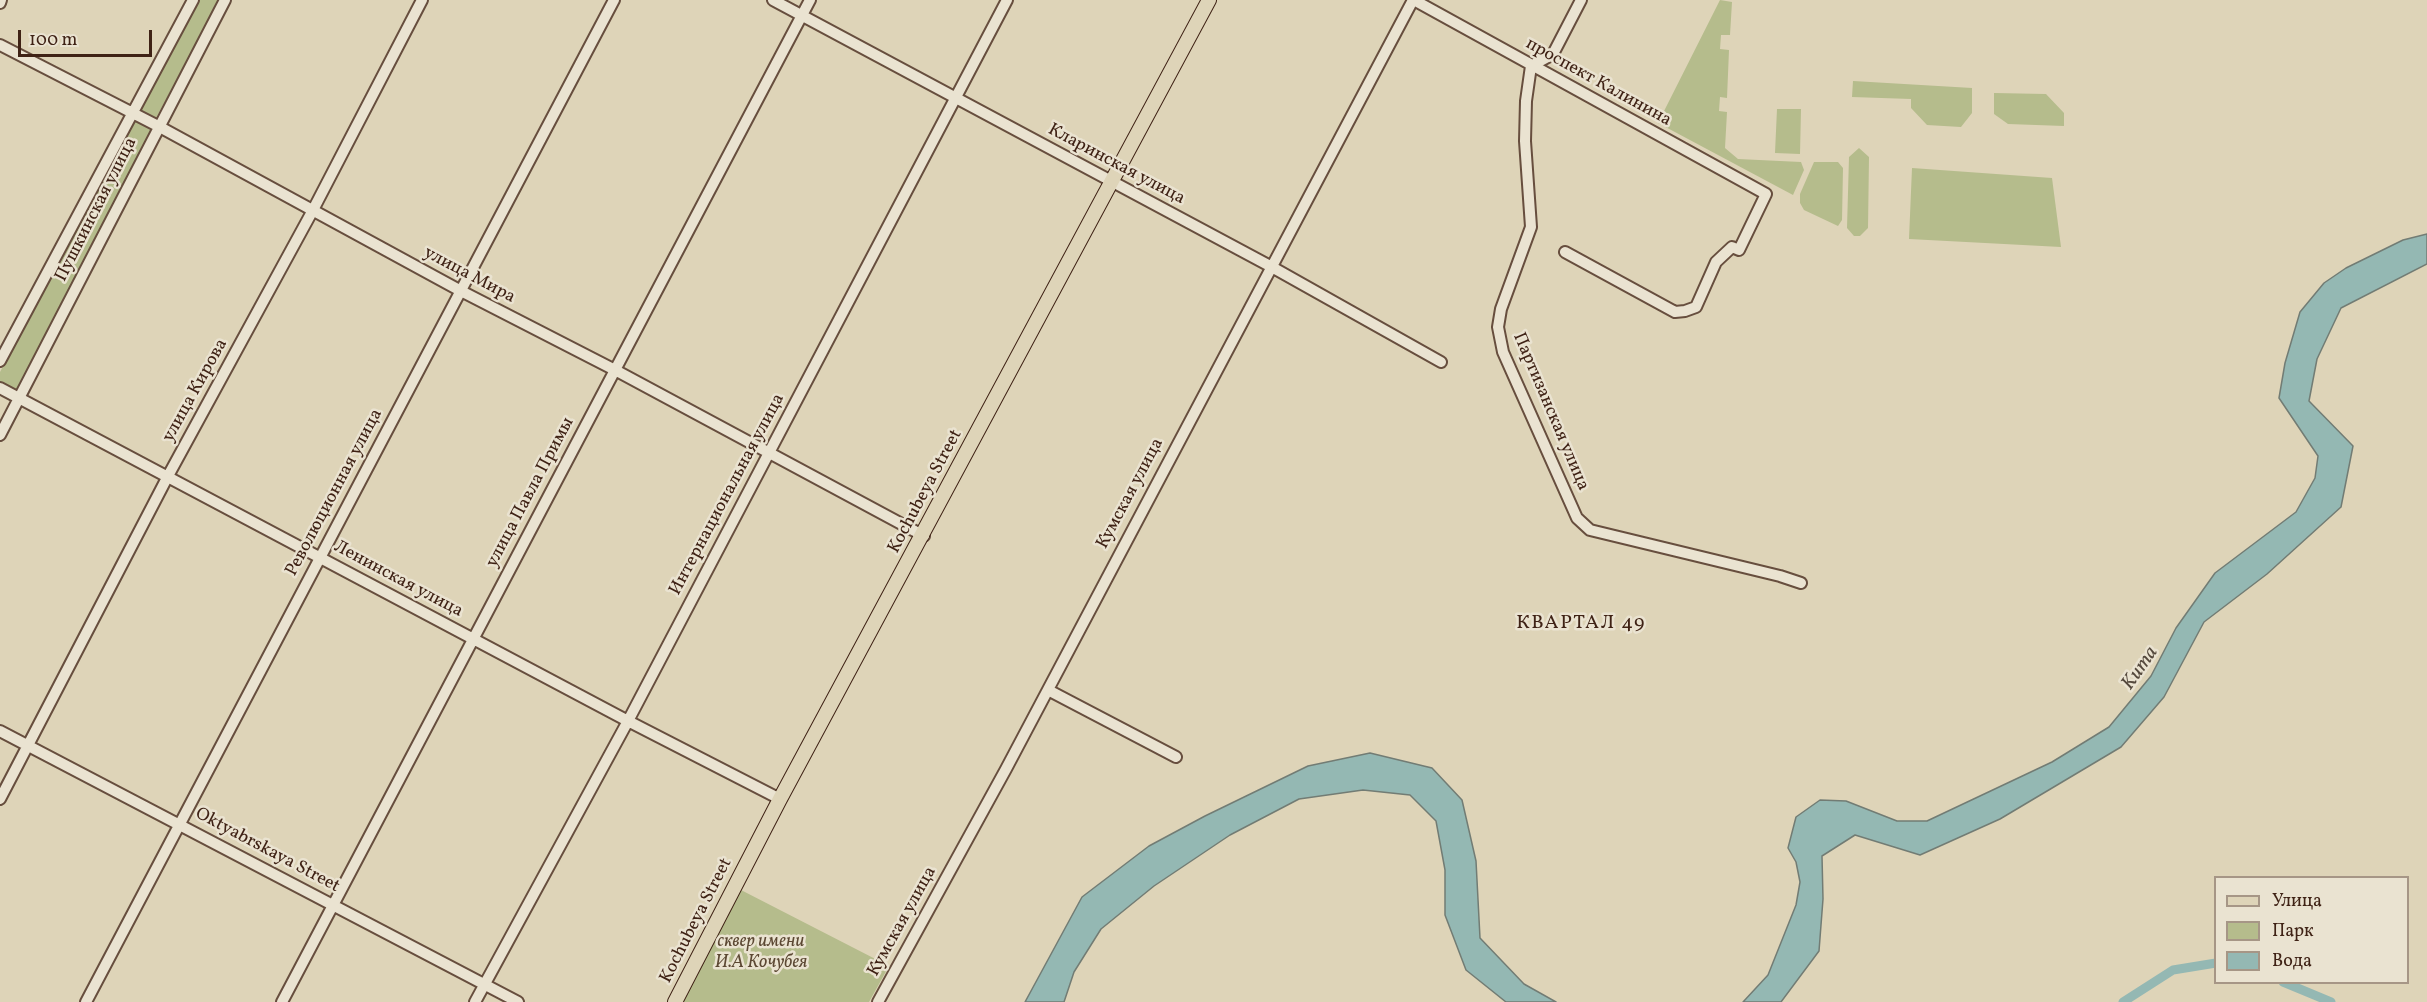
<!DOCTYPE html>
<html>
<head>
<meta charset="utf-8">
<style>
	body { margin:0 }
	#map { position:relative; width:2427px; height:1002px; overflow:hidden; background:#ded4b8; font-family:Vollkorn,serif }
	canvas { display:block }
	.legend { position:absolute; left:2214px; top:876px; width:195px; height:108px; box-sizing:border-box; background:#eae3d1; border:2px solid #a69686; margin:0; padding:8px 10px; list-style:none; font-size:18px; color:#3f2215 }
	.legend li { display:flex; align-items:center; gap:12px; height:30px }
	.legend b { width:30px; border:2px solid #a69686 }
	.scale { position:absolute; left:18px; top:30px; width:134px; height:27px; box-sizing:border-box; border:3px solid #3f2215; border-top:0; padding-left:8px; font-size:18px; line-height:21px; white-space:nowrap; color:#3f2215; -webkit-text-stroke:4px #eae3d1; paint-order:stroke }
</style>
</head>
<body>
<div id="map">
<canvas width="2427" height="1002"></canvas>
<ul class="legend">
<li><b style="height:8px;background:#ded4b8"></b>Улица</li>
<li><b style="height:16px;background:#b5bc8c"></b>Парк</li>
<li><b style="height:16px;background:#94b8b3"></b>Вода</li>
</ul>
<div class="scale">100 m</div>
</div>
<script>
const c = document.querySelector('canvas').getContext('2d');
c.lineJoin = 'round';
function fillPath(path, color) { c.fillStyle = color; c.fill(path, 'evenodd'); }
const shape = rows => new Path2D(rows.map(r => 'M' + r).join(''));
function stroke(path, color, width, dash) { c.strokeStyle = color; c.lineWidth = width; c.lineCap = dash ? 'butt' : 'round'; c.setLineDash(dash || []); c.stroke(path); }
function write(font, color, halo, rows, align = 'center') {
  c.font = font + ' Vollkorn,serif'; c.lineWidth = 5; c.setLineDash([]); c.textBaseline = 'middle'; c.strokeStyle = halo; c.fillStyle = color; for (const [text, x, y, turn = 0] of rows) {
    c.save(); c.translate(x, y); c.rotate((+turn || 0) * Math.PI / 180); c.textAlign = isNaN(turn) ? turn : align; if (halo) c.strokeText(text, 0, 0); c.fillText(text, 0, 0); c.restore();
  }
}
fillPath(shape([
	[198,0,219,0,155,120,138,112],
	[1720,0,1732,2,1730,35,1721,35,1720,49,1729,50,1727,98,1720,97,1719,111,1727,112,1725,148,1738,159,1801,162,1804,170,1793,195,1658,123],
	[1853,81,1972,88,1972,113,1961,127,1927,125,1911,108,1911,99,1852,97],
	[1994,93,2046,94,2064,113,2064,126,2008,124,1994,114],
	[1777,109,1801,109,1800,154,1775,153],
	[133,117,154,128,17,394,0,385,0,372],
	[1859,148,1869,157,1868,228,1860,236,1854,236,1847,228,1849,157],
	[1814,162,1838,162,1843,168,1842,220,1838,226,1804,210,1800,203,1800,194],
	[1912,168,2052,178,2061,247,1909,239],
	[741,890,889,966,869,1002,682,1002]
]), '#b5bc8c');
const water = shape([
	[2427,234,2427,264,2341,308,2317,359,2309,401,2353,446,2341,507,2267,574,2204,622,2164,697,2121,747,2000,819,1920,855,1855,835,1822,856,1823,899,1819,951,1781,1002,1743,1002,1768,975,1796,905,1800,882,1796,862,1788,848,1796,817,1820,800,1846,801,1897,821,1927,821,2052,762,2109,727,2151,676,2176,628,2215,573,2296,512,2315,478,2318,456,2279,398,2285,363,2300,312,2324,283,2346,268,2403,240,2427,234],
	[1370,753,1432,768,1462,800,1476,861,1480,938,1524,984,1556,1002,1506,1002,1466,970,1445,915,1445,870,1436,821,1410,795,1363,790,1299,799,1230,835,1154,886,1101,929,1074,972,1064,1002,1025,1002,1082,897,1149,846,1205,816,1308,766,1370,753]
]);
fillPath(water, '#94b8b3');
stroke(water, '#727c74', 1.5);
stroke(shape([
	[2283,982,2331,1002],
	[2123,1002,2173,970,2216,963]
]), '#94b8b3', 9);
const minor = shape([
	[773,0,1270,266,1441,362],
	[1414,0,1766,194,1739,250,1732,247,1716,262,1696,307,1685,311,1675,312,1565,252],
	[1581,0,1553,54,1531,66,1526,101,1525,141,1531,227,1501,309,1498,327,1503,352,1577,518,1590,530,1780,576,1801,583],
	[0,3,1,0],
	[0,45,158,126,461,291,615,370,924,536],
	[0,361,193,0],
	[0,388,628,721,780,799],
	[0,435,225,0],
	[1048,690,1176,757],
	[0,731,518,1002],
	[0,799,168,476,313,210,422,0],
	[86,1002,614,0],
	[282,1002,810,0],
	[475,1002,628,721,1007,0],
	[878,1002,1006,769,1413,0]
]);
const major = shape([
	[675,1002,780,799,1209,0]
]);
stroke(minor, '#674e3e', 14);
stroke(major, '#3f2215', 16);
stroke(minor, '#eae3d1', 10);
stroke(major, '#ded4b8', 14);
write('18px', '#3f2215', '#eae3d1', [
	["проспект Калинина",1598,83,29],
	["Кларинская улица",1116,165,28],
	["Пушкинская улица",97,210,-63],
	["улица Мира",469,276,28],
	["улица Кирова",196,391,-61],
	["Партизанская улица",1550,412,67],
	["Kochubeya Street",926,492,-62],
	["Революционная улица",335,493,-62],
	["улица Павла Примы",531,493,-62],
	["Кумская улица",1131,494,-62],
	["Интернациональная улица",728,495,-62],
	["Ленинская улица",398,580,28],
	["Oktyabrskaya Street",267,851,28],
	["Kochubeya Street",697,921,-63],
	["Кумская улица",903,922,-61]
]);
write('italic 18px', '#5c4833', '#eae3d1', [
	["сквер имени",761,943],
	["И.А Кочубея",761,964]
]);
c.letterSpacing = '1.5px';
write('20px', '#3f2215', '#eae3d1', [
	["КВАРТАЛ 49",1581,624]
]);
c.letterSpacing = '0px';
write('italic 20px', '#54483c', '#eae3d1', [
	["Kuma",2141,669,-55]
]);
</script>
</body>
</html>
